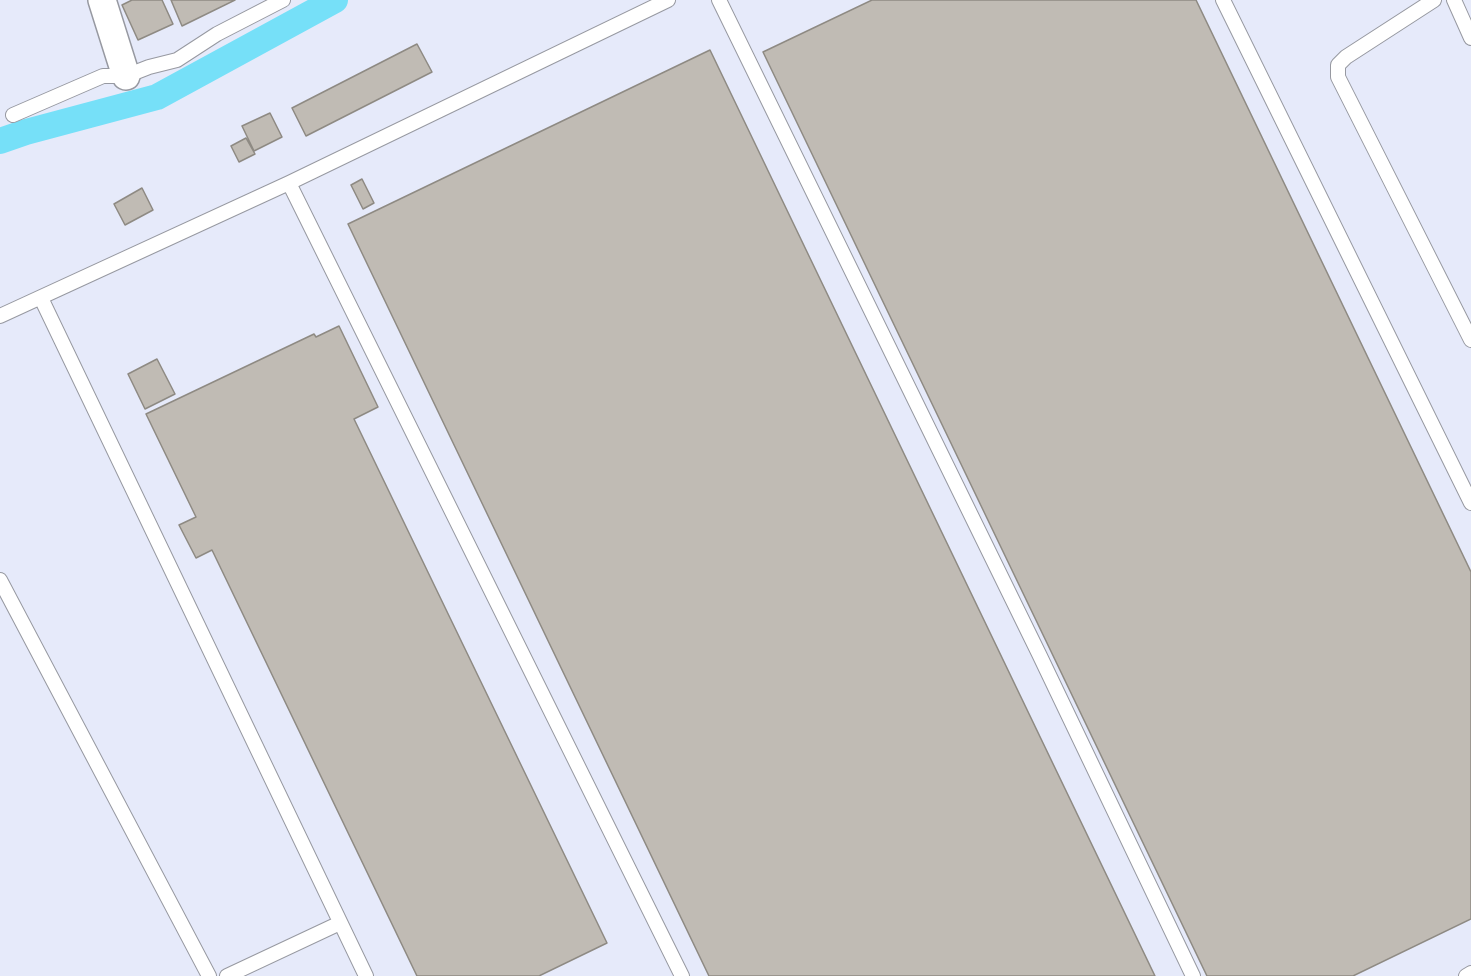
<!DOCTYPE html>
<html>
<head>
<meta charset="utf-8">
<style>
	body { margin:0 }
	canvas { display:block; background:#f1f3fb }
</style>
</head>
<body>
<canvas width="1471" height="976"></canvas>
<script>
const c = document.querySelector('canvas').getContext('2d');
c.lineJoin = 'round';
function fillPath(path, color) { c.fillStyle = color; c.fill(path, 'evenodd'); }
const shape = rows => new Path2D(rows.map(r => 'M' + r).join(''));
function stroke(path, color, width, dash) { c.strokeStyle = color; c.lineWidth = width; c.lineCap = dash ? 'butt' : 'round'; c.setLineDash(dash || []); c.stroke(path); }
fillPath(shape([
	[0,0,1471,0,1471,976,0,976]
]), '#e6eafa');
stroke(shape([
	[0,141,26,132,157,97,335,0]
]), '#76e0f8', 26);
const building = shape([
	[132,0,162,0,173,24,138,40,122,5,132,0],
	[171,0,235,0,182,26,171,0],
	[872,0,1196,0,1471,572,1471,919,1353,976,1207,976,763,52,872,0],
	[417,44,432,72,306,136,292,108,417,44],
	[710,50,1155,976,709,976,348,224,710,50],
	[270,113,282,137,254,151,242,126,270,113],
	[246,138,255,154,239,162,231,146,246,138],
	[362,179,374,203,363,209,351,185,362,179],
	[142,188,153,210,125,225,114,204,142,188],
	[339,326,378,407,354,419,607,943,539,976,417,976,212,550,196,558,179,525,196,517,146,414,314,334,316,337,339,326],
	[157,359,175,394,145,409,128,374,157,359]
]);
fillPath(building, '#c0bbb4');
stroke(building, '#8e8a83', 1.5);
const service = shape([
	[719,0,1039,654,1193,976],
	[1223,0,1471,503],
	[1434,0,1346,57,1338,65,1338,77,1471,340],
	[1454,0,1471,38],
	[13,115,103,76,126,76,149,67,177,60,217,34,283,0],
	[289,183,682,976],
	[41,298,366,976],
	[0,316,289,183,668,0],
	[0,580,209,976],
	[227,976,340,923],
	[1466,976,1471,973]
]);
const minor = shape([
	[102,0,126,76]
]);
stroke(service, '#9799a1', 16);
stroke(minor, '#9799a1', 30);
stroke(service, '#fff', 14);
stroke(minor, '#fff', 27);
</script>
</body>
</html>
